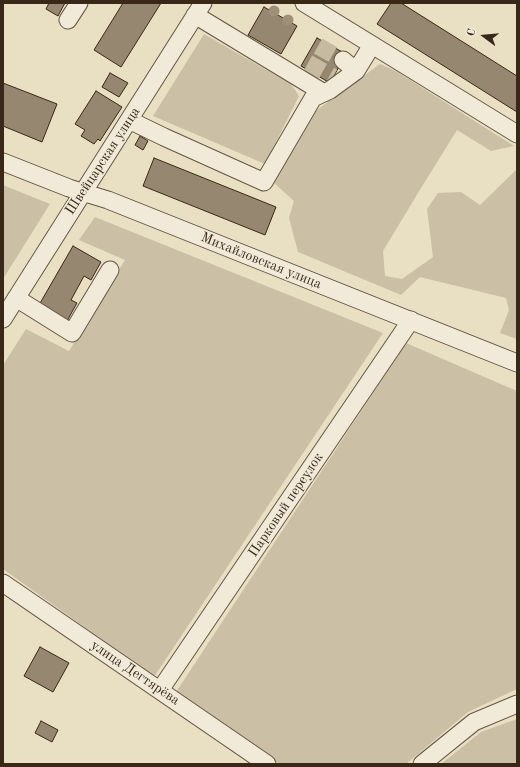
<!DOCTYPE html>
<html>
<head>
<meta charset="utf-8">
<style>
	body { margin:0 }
	#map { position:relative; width:520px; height:767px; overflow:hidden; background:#e9dfc3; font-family:"Old Standard TT",serif }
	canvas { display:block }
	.frame { position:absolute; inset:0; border:4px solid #392817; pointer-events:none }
	.north { position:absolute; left:464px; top:16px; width:40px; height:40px; -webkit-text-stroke:3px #f1ead8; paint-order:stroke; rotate:286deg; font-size:11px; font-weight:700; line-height:16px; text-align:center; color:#392817 }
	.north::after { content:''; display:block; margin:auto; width:14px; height:18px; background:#392817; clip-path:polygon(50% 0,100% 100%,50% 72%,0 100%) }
</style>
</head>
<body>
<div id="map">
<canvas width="520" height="767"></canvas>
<div class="frame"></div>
<div class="north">С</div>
</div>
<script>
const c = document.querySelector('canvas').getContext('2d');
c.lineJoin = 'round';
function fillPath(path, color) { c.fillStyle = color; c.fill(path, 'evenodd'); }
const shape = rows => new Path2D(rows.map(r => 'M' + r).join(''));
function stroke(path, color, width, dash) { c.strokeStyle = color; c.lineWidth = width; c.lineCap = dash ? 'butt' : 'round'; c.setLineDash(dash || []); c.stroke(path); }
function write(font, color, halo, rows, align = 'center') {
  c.font = font + ' "Old Standard TT",serif'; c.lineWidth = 3; c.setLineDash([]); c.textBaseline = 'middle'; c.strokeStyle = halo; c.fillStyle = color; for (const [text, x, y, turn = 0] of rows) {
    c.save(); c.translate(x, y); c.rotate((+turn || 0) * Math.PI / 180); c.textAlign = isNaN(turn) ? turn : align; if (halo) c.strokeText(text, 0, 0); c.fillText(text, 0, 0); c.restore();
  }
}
fillPath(shape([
	[204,34,291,84,299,96,265,164,153,116],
	[380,64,396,71,514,146,491,151,457,130,418,193,383,251,385,276,402,279,433,257,427,209,438,193,461,192,480,205,517,169,517,339,500,333,509,310,506,298,420,277,401,295,298,252,289,218,294,201,274,183,317,110],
	[3,185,50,204,3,279],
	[95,217,383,333,154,677,3,569,3,365,26,329,69,351,125,260,79,240],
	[406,343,517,391,517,689,468,712,406,764,279,764,176,692],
	[517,719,517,764,441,764,481,732]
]), '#cbc0a6');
const building = shape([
	[49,3,65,3,58,16,46,9,49,3],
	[123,3,161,3,121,67,94,50,123,3],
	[391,3,401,3,517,76,517,112,377,24,391,3],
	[264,7,297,26,281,54,248,35,264,7],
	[317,38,346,54,330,83,301,66,317,38],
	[110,73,128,83,119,97,102,87,110,73],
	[3,83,57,104,42,142,3,126,3,83],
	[96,91,122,107,100,141,98,139,94,144,81,136,85,130,75,124,96,91],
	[140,136,148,141,143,150,135,145,140,136],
	[154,158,276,207,265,235,143,186,154,158],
	[73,246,101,262,91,280,84,276,71,300,77,303,67,321,39,305,73,246],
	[40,647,69,663,53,692,24,676,40,647],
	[41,721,58,730,52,742,35,733,41,721]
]);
fillPath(building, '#958770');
stroke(building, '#392817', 1);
stroke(shape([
	[318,46,343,60],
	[308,63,333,77]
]), '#c6baa1', 17, [17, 8]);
const minor = shape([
	[304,3,517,134],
	[195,15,324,93],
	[68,20,79,3],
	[343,60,356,71],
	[129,120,164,137,264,182,313,98,330,90,356,71,372,45],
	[3,162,69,188,108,200,517,363],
	[16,298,72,333,110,270],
	[3,319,203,3],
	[3,583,267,764],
	[160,690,411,320],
	[422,764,474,722,517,704]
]);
stroke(minor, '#655642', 19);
stroke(minor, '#f1ead8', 17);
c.fillStyle = '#9d8f78';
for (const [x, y] of [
	[274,11],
	[288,20]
]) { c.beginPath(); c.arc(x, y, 5.5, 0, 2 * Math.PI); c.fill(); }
write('14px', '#392817', '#f1ead8', [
	["Швейцарская улица",103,161,-57],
	["Михайловская улица",261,261,22],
	["Парковый переулок",286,505,-56],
	["улица Дегтярёва",135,673,34]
]);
</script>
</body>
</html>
